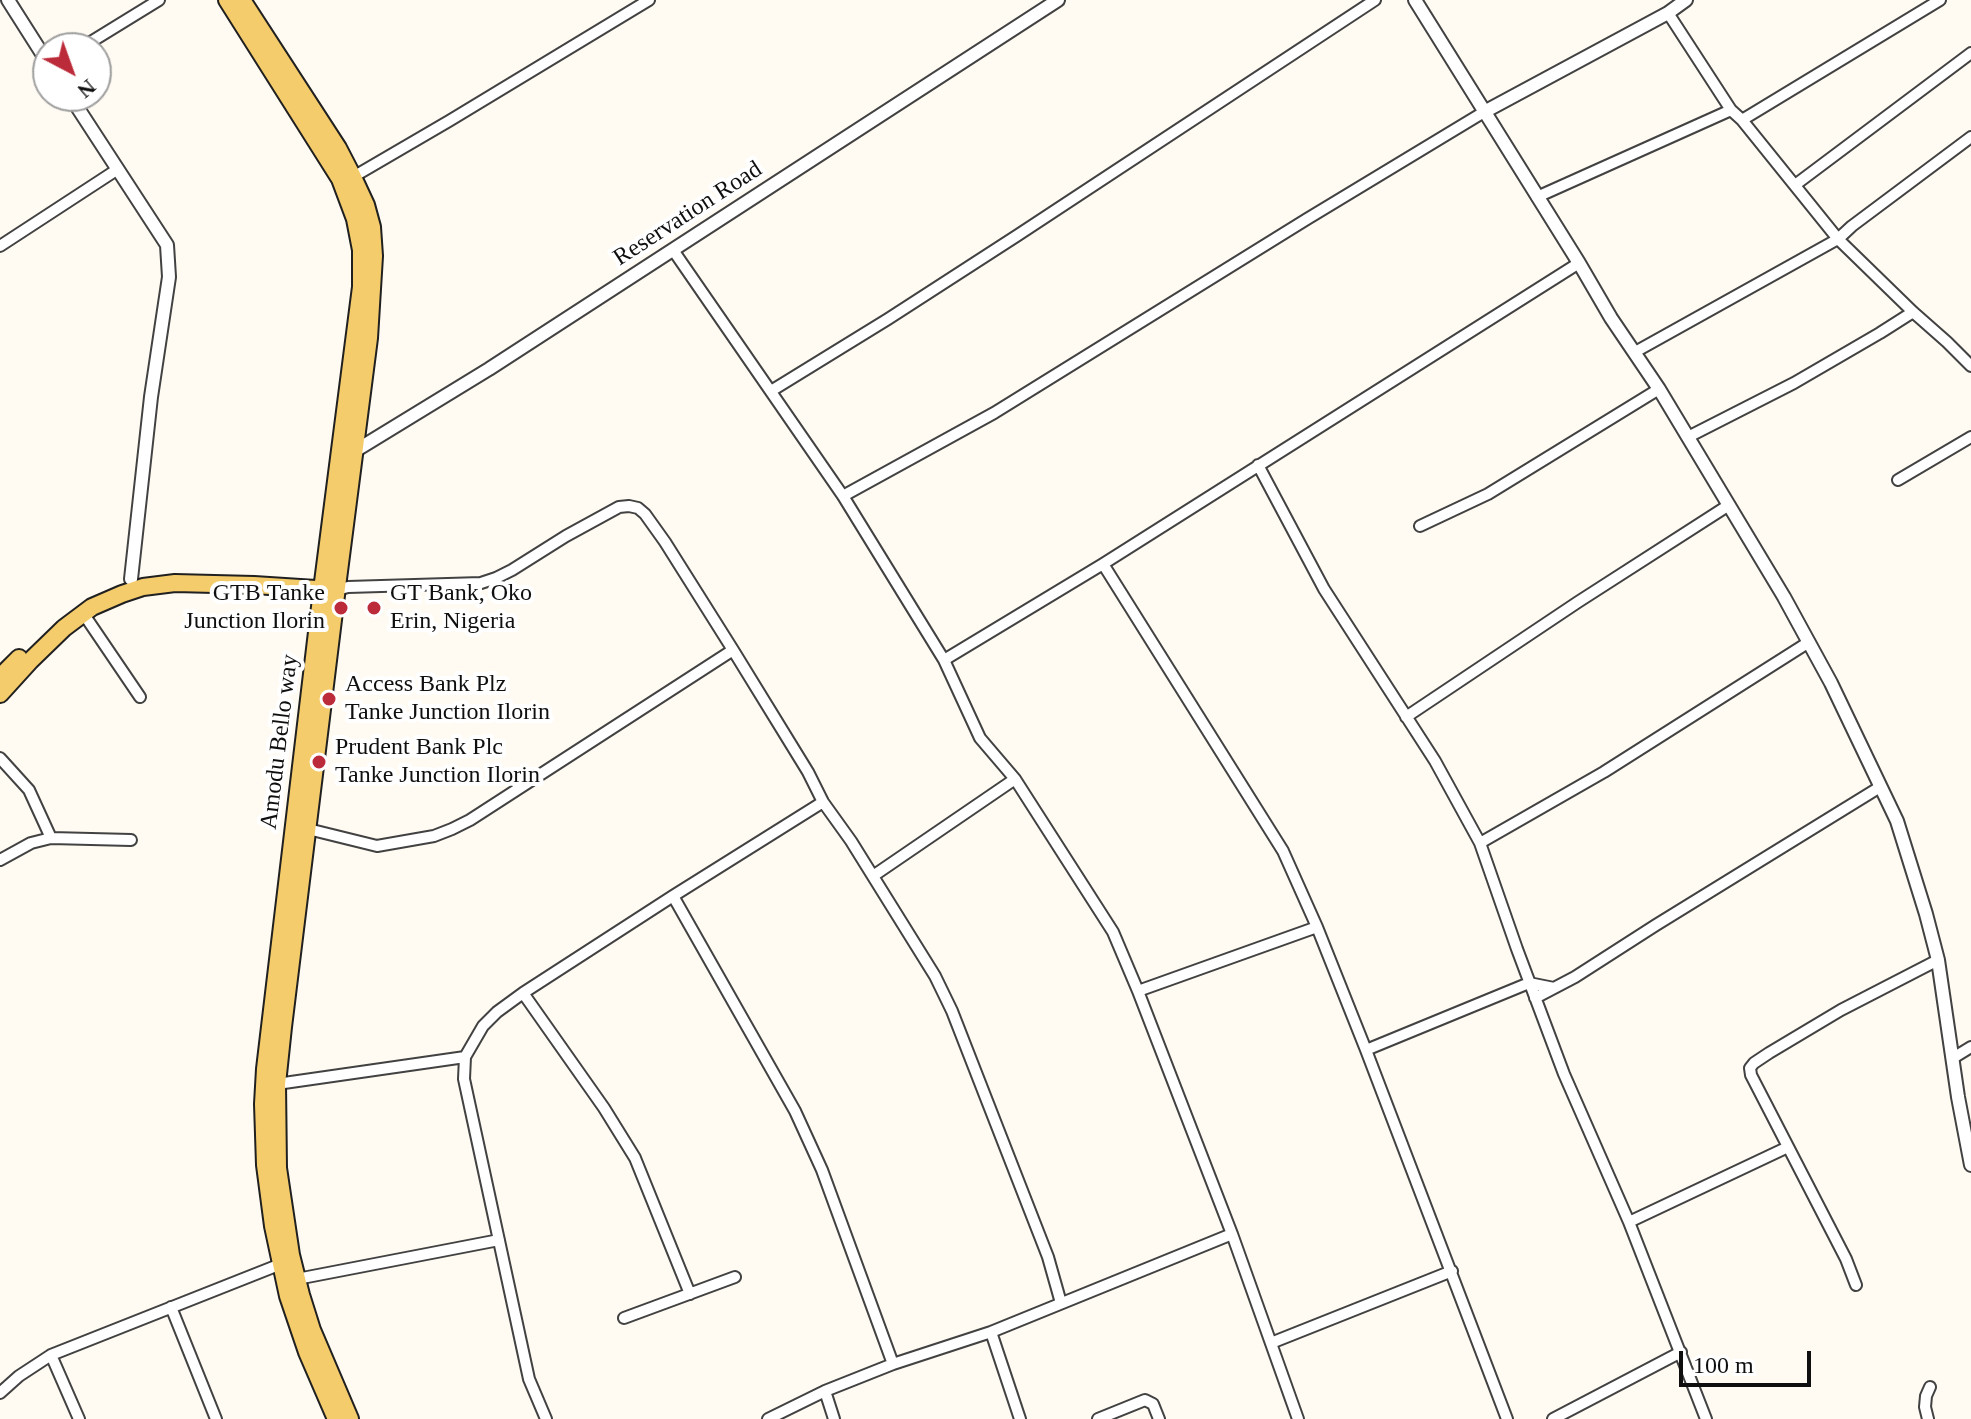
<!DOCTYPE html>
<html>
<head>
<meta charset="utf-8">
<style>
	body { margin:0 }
	#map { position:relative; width:1971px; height:1419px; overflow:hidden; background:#fffbf2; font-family:"Times New Roman",serif }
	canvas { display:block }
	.north { position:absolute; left:32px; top:32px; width:80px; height:80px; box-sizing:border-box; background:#fff; border:2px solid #9f9f9f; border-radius:50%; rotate:139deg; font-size:22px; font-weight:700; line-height:32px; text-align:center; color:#0f0f0f }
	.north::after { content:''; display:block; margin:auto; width:28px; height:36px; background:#bc2b39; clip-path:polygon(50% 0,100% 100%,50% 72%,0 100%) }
	.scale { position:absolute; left:1679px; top:1351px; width:132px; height:36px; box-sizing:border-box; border:4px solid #0f0f0f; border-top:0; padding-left:10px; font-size:24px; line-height:28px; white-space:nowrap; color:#0f0f0f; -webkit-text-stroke:6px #fff; paint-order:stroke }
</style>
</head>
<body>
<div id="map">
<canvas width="1971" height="1419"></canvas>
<div class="north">N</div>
<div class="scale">100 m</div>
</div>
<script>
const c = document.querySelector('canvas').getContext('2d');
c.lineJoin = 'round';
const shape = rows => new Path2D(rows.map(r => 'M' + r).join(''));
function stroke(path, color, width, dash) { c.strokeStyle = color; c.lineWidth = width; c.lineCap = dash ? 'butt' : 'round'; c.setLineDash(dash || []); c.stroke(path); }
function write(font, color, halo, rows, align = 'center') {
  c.font = font + ' "Times New Roman",serif'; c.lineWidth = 8; c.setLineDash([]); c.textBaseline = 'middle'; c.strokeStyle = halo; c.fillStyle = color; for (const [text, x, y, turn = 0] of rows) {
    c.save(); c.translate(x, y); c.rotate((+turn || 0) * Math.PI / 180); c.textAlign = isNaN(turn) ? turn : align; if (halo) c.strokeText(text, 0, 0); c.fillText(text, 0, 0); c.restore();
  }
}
const minor = shape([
	[1668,13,1731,110,1742,120,1838,239,1913,312,1947,342,1971,366],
	[81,48,159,0],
	[1742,120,1940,0],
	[353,177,449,121,649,0],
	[1795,185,1971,53],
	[1537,197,1731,110],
	[0,246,118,169],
	[673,250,843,496,944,660,980,738,1015,779,1113,932,1138,991,1232,1234,1298,1419],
	[1635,352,1838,239,1852,226,1971,137],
	[771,391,888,319,1018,235,1375,0],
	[1688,437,1794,383,1880,333,1913,312],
	[1258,465,1324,589,1435,761,1480,843,1517,949,1564,1074,1629,1222,1706,1419],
	[1898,480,1971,437],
	[843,496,994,413,1307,219,1484,112],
	[1420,526,1488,494,1659,389],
	[1103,564,1283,851,1317,927,1366,1050,1507,1419],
	[337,590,348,587,481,583,496,578,512,570,566,536,619,507,629,506,638,508,645,514,665,542,733,650,808,772,823,802,851,841,935,976,952,1011,1048,1257,1061,1303],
	[83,613,140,697],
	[944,660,1103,564,1579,263],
	[1406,717,1578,602,1729,505],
	[0,758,29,790,51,838],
	[308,829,377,846,434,836,452,829,470,820,733,650],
	[1480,843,1604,772,1809,642],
	[0,860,31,843,51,838,131,840],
	[873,876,1015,779],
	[673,896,795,1111,822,1170,893,1364],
	[1138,991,1317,927],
	[523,993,604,1108,635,1158,690,1294],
	[1535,998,1575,977,1656,925,1880,787],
	[1366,1050,1529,983,1554,988],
	[1953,1058,1971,1047],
	[277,1084,465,1057],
	[1629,1222,1788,1147],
	[297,1279,499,1240],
	[1856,1285,1846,1259,1751,1075,1750,1068,1754,1063,1769,1053,1841,1010,1938,960],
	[171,1307,216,1419],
	[624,1318,735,1277],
	[991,1332,1020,1419],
	[1271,1343,1452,1271],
	[51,1355,79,1419],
	[825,1391,834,1419],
	[0,1393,19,1376,51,1355,281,1264],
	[546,1419,529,1379,464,1079,465,1057,483,1026,497,1012,523,993,673,896,823,802],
	[768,1419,825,1391,893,1364,991,1332,1232,1234],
	[1098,1419,1145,1400,1153,1404,1159,1419],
	[1553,1419,1681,1352],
	[1928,1419,1925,1407,1926,1396,1930,1387]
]);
const tertiary = shape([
	[8,0,48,63],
	[1415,0,1579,263,1611,318,1659,389,1784,597,1831,683,1897,821,1926,914,1938,960,1958,1097,1971,1165],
	[70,96,167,245,169,277,151,397,131,579],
	[1484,112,1668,13,1686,0],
	[350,454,489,369,1058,0]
]);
const primary = shape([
	[227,0,340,179,355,219,361,250,361,287,322,590,265,1069,263,1104,265,1165,273,1226,288,1296,307,1352,336,1419],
	[242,0,338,148,353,177,366,205,372,227,374,256,369,338,338,579,283,1027,277,1084,278,1168,291,1255,301,1295,312,1330,350,1419],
	[0,677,19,658],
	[0,694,30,661,64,628,92,607,122,594,143,587,175,583,254,585,331,590]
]);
stroke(minor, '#424242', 14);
stroke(tertiary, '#424242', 16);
stroke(primary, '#202020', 20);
stroke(minor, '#fff', 10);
stroke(tertiary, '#fff', 12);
stroke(primary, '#f4cc6c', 16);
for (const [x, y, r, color] of [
	[341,608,8,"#bc2b39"],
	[374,608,8,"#bc2b39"],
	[329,699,8,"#bc2b39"],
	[319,762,8,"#bc2b39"]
]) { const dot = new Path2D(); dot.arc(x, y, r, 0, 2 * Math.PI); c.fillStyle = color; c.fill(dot); stroke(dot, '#fff', 3); }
write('24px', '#0f0f0f', '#fff', [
	["Reservation Road",688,214,-33],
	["Amodu Bello way",280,742,-83]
]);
write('24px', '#0f0f0f', '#fff', [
	["GTB Tanke",325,594,"right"],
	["Junction Ilorin",325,622,"right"],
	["GT Bank, Oko",390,594],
	["Erin, Nigeria",390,622],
	["Access Bank Plz",345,685],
	["Tanke Junction Ilorin",345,713],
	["Prudent Bank Plc",335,748],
	["Tanke Junction Ilorin",335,776]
], 'left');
</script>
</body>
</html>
